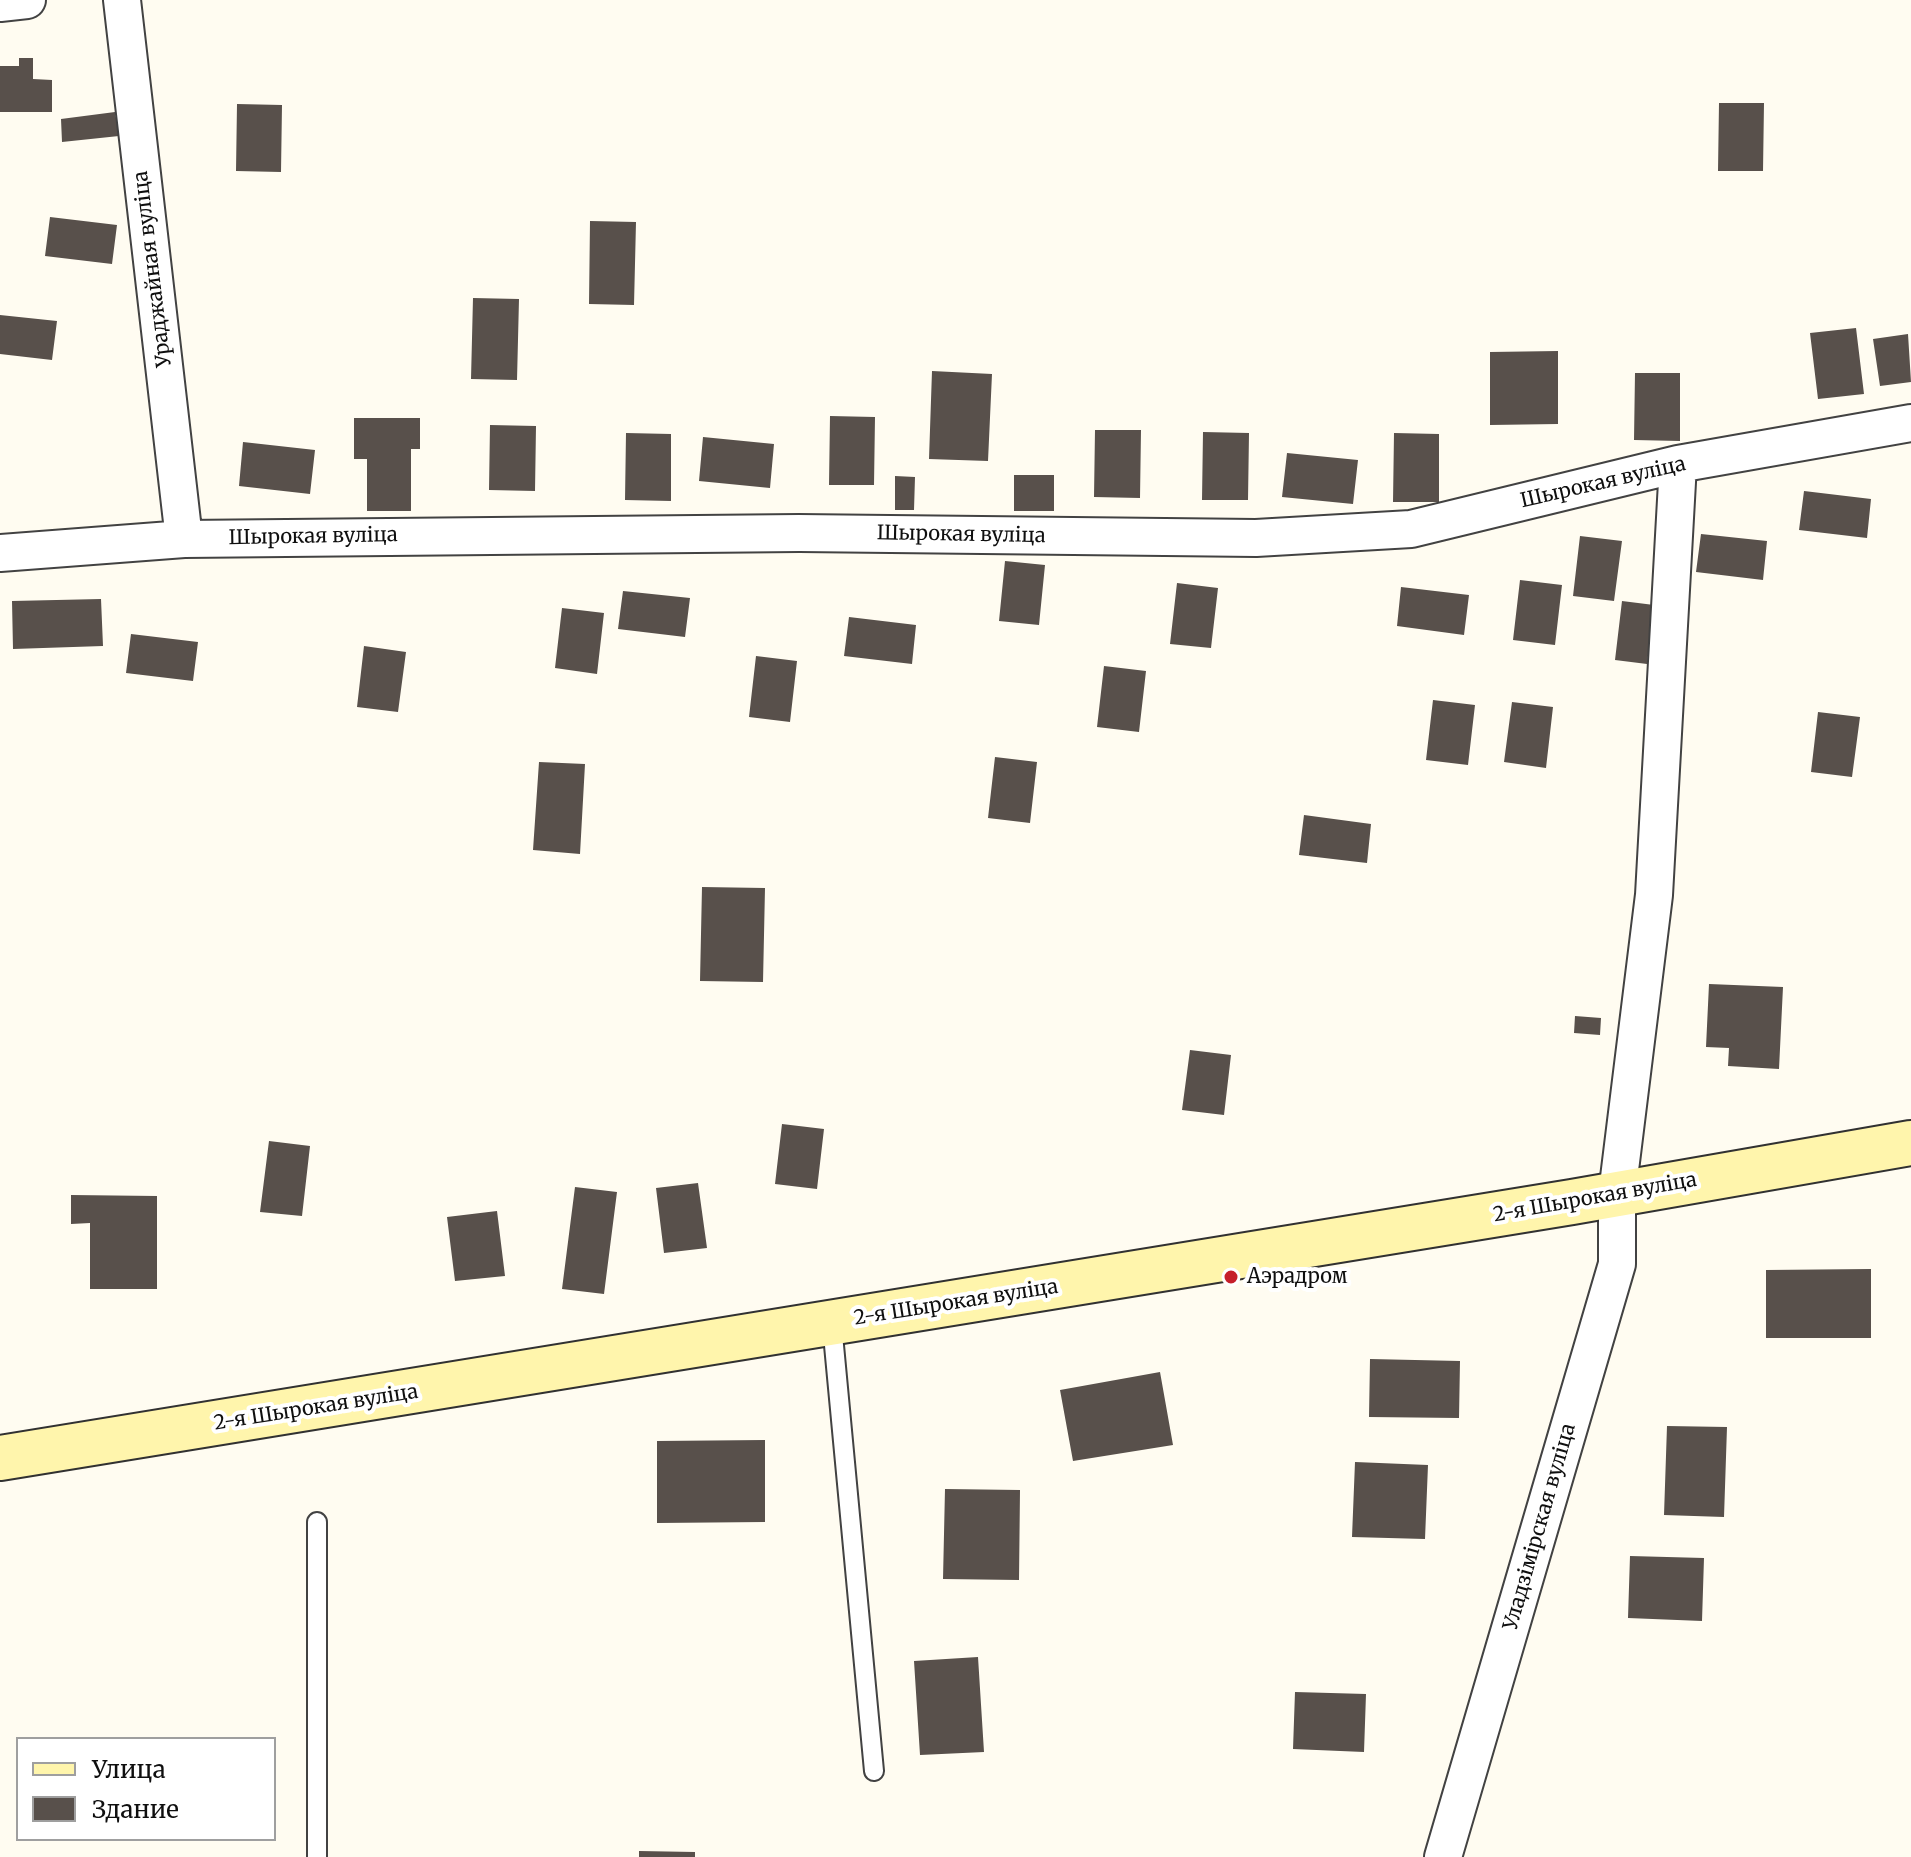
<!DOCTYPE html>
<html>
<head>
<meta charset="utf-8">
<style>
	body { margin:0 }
	#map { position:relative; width:1911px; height:1857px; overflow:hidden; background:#fffcf1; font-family:Merriweather,serif }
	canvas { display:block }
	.legend { position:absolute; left:16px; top:1737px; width:260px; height:104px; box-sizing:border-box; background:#fff; border:2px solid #9f9f9f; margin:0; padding:10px 14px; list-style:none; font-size:24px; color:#0f0f0f }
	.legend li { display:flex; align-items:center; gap:16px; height:40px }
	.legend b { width:40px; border:2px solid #9f9f9f }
</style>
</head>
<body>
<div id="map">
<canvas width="1911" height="1857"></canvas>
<ul class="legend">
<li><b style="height:10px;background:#fff5ac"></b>Улица</li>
<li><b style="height:22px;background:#58504b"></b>Здание</li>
</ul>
</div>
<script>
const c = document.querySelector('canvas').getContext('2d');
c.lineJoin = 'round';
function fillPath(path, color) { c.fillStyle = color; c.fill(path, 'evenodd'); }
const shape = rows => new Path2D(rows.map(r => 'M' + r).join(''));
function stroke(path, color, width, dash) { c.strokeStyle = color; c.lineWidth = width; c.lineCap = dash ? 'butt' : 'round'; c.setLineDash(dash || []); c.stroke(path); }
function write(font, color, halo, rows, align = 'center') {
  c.font = font + ' Merriweather,serif'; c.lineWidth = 8; c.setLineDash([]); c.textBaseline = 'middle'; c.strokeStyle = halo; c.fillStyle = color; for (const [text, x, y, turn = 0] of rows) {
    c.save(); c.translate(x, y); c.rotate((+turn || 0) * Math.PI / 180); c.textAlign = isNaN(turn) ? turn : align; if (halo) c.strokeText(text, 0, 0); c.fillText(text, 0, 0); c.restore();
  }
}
fillPath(shape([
	[19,58,33,58,33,79,52,80,52,112,0,112,0,66,19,66],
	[1719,103,1764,103,1763,171,1718,171],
	[237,104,282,105,281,172,236,171],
	[115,112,119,136,62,142,61,119],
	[50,217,117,225,112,264,45,256],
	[590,221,636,222,634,305,589,304],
	[473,298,519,299,517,380,471,379],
	[0,315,57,321,52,360,0,354],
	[1856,328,1864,394,1818,399,1810,333],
	[1908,334,1911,382,1880,386,1873,339],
	[1558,351,1558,424,1490,425,1490,352],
	[932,371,992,374,988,461,929,459],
	[1635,373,1680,373,1680,441,1634,440],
	[830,416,875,417,874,485,829,485],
	[354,418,420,418,420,449,411,449,411,511,367,511,367,459,354,459],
	[490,425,536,426,535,491,489,490],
	[1095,430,1141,430,1140,498,1094,497],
	[1203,432,1249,433,1248,500,1202,500],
	[626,433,671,434,671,501,625,500],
	[1394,433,1439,434,1439,502,1393,502],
	[703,437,774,444,770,488,699,481],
	[243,442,315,450,310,494,239,486],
	[1287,453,1358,460,1353,504,1282,497],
	[1014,475,1054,475,1054,511,1014,511],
	[895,476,915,477,914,510,895,510],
	[1804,491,1871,499,1867,538,1799,530],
	[1701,534,1767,541,1763,580,1696,572],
	[1580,536,1622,541,1614,601,1573,596],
	[1005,561,1045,565,1039,625,999,621],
	[1520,580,1562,585,1555,645,1513,640],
	[1177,583,1218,588,1211,648,1170,644],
	[1401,587,1469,595,1464,635,1397,626],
	[623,591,690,598,685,637,618,629],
	[101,599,103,646,13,649,12,601],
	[1622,601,1654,605,1647,664,1615,660],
	[562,608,604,613,597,674,555,668],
	[849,617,916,625,912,664,844,656],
	[131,634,198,642,193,681,126,673],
	[364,646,406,652,398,712,357,707],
	[756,656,797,661,790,722,749,717],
	[1104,666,1146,671,1139,732,1097,727],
	[1433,700,1475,705,1468,765,1426,760],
	[1512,702,1553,707,1546,768,1504,762],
	[1818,712,1860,717,1852,777,1811,772],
	[995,757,1037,762,1030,823,988,818],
	[539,762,585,764,580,854,533,850],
	[1304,815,1371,824,1367,863,1299,855],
	[702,887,765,888,763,982,700,981],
	[1709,984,1783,987,1779,1069,1728,1066,1729,1048,1706,1047],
	[1575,1016,1601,1018,1600,1035,1574,1033],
	[1190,1050,1231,1055,1224,1115,1182,1110],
	[782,1124,824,1129,817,1189,775,1184],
	[269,1141,310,1146,302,1216,260,1212],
	[698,1183,707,1248,664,1253,656,1188],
	[575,1187,617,1192,604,1294,562,1289],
	[71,1195,157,1196,157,1289,90,1289,90,1223,71,1224],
	[497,1211,505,1276,455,1281,447,1217],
	[1871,1269,1871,1338,1766,1338,1766,1270],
	[1370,1359,1460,1361,1459,1418,1369,1417],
	[1160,1372,1173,1445,1073,1461,1060,1390],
	[1667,1426,1727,1427,1724,1517,1664,1515],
	[765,1440,765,1522,657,1523,657,1441],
	[1355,1462,1428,1465,1425,1539,1352,1537],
	[945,1489,1020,1490,1019,1580,943,1579],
	[1630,1556,1704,1558,1702,1621,1628,1618],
	[978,1657,984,1752,920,1755,914,1661],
	[1295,1692,1366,1694,1364,1752,1293,1749],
	[639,1851,695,1852,695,1857,639,1857]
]), '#58504b');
const lane = shape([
	[832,1324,874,1771],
	[317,1857,317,1522]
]);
const street = shape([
	[122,0,184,539],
	[0,3,27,0],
	[0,553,184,539,799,533,1256,538,1411,529,1678,464,1911,423],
	[1443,1857,1617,1264,1617,1194,1654,895,1678,464]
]);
const secondary = shape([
	[0,1458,1572,1202,1911,1143]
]);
stroke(lane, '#424242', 22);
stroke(street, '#424242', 40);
stroke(secondary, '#313131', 48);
stroke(lane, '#fff', 18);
stroke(street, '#fff', 36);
stroke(secondary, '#fff5ac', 44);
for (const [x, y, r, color] of [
	[1231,1277,8,"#c61f2a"]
]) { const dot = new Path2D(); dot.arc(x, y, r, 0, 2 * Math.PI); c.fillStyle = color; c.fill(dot); stroke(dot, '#fff', 3); }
write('20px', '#0f0f0f', '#fff', [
	["Ураджайная вуліца",153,269,-97],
	["Шырокая вуліца",1603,483,-13],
	["Шырокая вуліца",961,535,1],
	["Шырокая вуліца",313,537,-1],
	["2-я Шырокая вуліца",1595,1198,-10],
	["2-я Шырокая вуліца",956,1303,-9],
	["2-я Шырокая вуліца",316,1408,-9],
	["Уладзімірская вуліца",1540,1527,-74]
]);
write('20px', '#0f0f0f', '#fff', [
	["Аэрадром",1247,1277]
], 'left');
</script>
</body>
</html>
